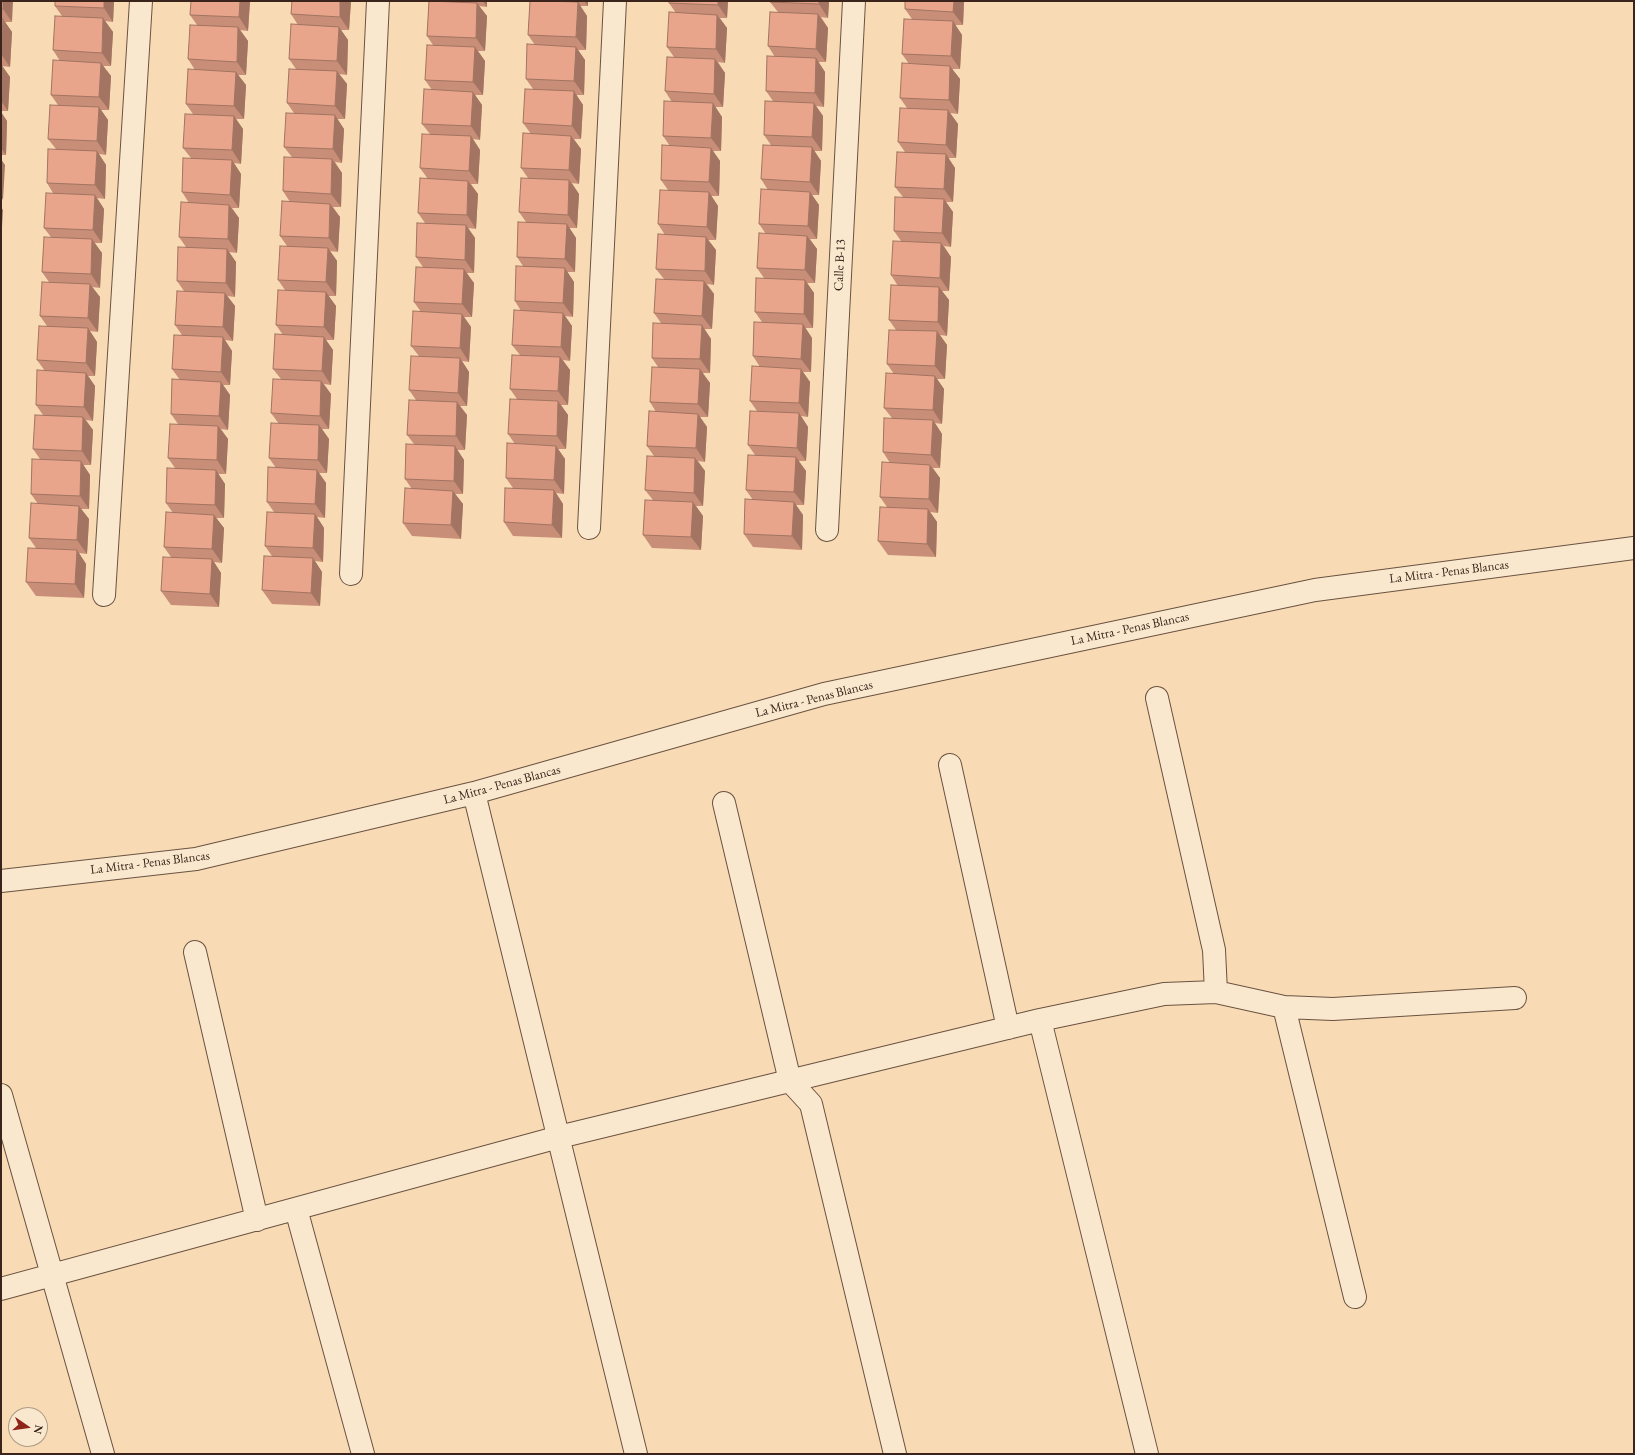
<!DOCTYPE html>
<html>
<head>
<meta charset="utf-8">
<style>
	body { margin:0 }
	#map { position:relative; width:1635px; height:1455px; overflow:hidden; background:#f8dbb4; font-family:"EB Garamond",serif }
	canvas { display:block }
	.frame { position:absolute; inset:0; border:2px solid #3a241b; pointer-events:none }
	.north { position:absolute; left:8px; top:1407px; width:40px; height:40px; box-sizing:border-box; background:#fae8ce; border:1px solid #ad9a86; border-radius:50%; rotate:103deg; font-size:11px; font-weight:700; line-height:16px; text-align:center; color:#3a241b }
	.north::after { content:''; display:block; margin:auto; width:14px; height:18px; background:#8f2418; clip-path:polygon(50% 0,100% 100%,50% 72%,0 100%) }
</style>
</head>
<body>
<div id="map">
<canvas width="1635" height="1455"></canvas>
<div class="frame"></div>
<div class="north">N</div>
</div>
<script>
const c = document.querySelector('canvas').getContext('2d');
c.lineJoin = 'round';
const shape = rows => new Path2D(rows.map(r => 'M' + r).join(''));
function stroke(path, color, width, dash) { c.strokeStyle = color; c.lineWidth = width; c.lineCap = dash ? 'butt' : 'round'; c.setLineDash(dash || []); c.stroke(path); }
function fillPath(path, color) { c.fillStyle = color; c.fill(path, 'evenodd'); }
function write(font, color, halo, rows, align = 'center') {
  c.font = font + ' "EB Garamond",serif'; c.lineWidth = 3; c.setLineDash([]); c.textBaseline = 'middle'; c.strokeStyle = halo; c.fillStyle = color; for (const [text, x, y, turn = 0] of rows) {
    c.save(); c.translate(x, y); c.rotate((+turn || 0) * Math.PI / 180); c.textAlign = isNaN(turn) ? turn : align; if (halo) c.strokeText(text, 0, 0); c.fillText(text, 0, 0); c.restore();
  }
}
const minor = shape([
	[589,528,615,1],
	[827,530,854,1],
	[351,574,378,1],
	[104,595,141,1],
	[1157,698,1214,950,1216,992],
	[950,765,1008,1028],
	[474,793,636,1454],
	[724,803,790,1081,811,1104,895,1454],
	[1,881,196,859,474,793,824,694,1315,590,1634,548],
	[195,952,257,1220],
	[1284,1007,1355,1297],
	[1040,1020,1147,1454],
	[1,1095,103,1454],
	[296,1209,363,1454],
	[1,1289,559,1137,1040,1020,1164,994,1216,992,1284,1007,1333,1009,1515,998]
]);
stroke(minor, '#6a5241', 24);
stroke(minor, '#fae8ce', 22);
fillPath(shape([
	[1,1,12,22,5,22,12,32,10,67,2,66,10,77,8,111,1,111],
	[55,1,114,1,113,22,105,21,113,32,111,66,103,66,111,76,109,110,101,110,108,120,106,155,99,154,106,165,105,199,97,198,104,209,102,243,94,243,102,253,100,288,92,287,100,297,98,332,90,331,97,342,95,376,88,376,95,386,93,421,86,420,93,430,91,465,83,465,90,475,89,509,81,509,89,519,87,554,79,553,86,564,84,598,36,596,26,582,36,548,29,538,38,504,31,494,40,459,33,449,43,415,36,405,45,371,37,360,47,326,40,316,49,282,42,272,51,237,44,228,53,193,47,183,56,149,48,139,58,105,51,95,60,61,53,50,62,16,55,6],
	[250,1,248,31,240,30,248,41,246,75,238,75,246,85,244,119,236,119,243,129,241,164,234,163,241,174,239,208,232,208,239,218,237,253,229,252,236,262,235,297,227,296,235,306,233,341,225,340,232,351,230,385,223,385,230,395,228,430,221,429,228,439,226,474,218,474,225,484,224,518,216,518,224,528,222,563,214,562,221,573,219,607,171,605,161,591,171,557,164,547,173,513,166,503,175,468,168,458,178,424,171,414,180,380,172,369,182,335,175,325,184,291,177,281,186,247,179,237,189,203,182,192,191,158,183,148,193,114,186,104,195,70,188,59,197,25,190,15],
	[292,1,351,1,349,30,341,30,348,40,347,75,339,74,347,84,345,119,337,119,344,129,342,163,335,162,342,173,341,207,333,207,340,217,338,252,330,251,337,261,336,296,328,296,336,306,334,340,326,340,333,350,331,385,324,384,331,394,329,429,322,429,329,439,327,473,319,473,326,483,325,518,317,517,324,528,323,562,315,561,322,572,320,606,272,604,262,590,272,556,265,546,274,512,267,502,276,468,269,458,279,424,271,413,281,379,273,369,283,335,276,325,285,290,278,280,287,246,280,236,290,202,283,191,292,157,284,147,294,113,287,103,296,69,289,59,298,25,291,14],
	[429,1,487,1,487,7,479,6,487,16,485,51,478,51,485,61,483,95,475,95,482,105,480,140,473,139,480,150,478,184,471,184,478,194,476,229,468,228,475,238,474,273,466,273,474,283,472,317,464,317,471,327,469,362,462,361,469,372,467,406,460,406,467,415,465,450,457,450,464,460,463,494,455,494,463,504,461,539,412,536,403,523,412,489,405,479,414,444,407,435,416,400,409,390,419,356,411,346,421,312,414,302,423,267,416,257,425,223,418,213,428,179,420,168,430,134,422,124,432,90,425,80,433,45,427,36],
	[530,1,588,1,588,6,580,6,587,16,586,50,578,50,585,60,584,95,576,95,583,105,581,139,574,139,581,149,579,184,572,183,579,194,577,228,569,228,576,238,575,272,567,272,574,282,573,317,565,316,572,326,570,361,563,360,570,370,568,405,561,405,568,415,566,449,558,449,565,459,564,494,556,493,563,504,562,538,513,536,504,522,513,488,506,478,515,444,508,434,517,399,510,389,520,355,512,345,521,311,515,301,523,266,517,257,526,222,519,212,528,178,521,168,531,134,523,123,533,89,526,79,535,45,528,35],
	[669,1,728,1,727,18,720,18,727,28,725,63,718,62,725,73,723,107,715,107,722,117,721,151,713,151,720,161,719,196,711,196,718,206,716,240,708,240,716,250,714,285,707,284,714,294,712,329,704,329,711,339,710,373,702,373,710,383,708,417,700,417,707,427,705,462,698,461,705,471,703,506,696,506,703,516,701,550,652,548,643,535,653,500,645,490,654,456,647,446,656,412,650,402,658,367,652,358,661,323,654,313,664,279,656,269,665,235,658,224,668,190,661,180,670,146,663,136,672,102,665,91,674,57,667,47,676,13,669,3],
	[829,1,828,18,821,17,828,28,826,62,818,62,825,72,824,107,816,106,823,116,822,151,814,151,821,161,819,195,812,195,819,205,817,239,810,239,817,249,815,283,807,283,814,293,813,328,805,328,812,338,811,372,803,372,810,382,808,417,801,416,808,427,806,461,798,461,806,471,804,505,796,505,803,515,802,550,753,547,744,534,753,500,746,490,755,455,748,445,757,411,750,401,760,367,753,356,762,322,755,312,764,278,757,268,766,234,759,224,768,190,761,179,771,145,764,135,773,101,766,91,775,57,768,46,778,12,770,2],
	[905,1,964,1,963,25,955,25,962,35,960,69,952,69,960,79,958,114,950,113,958,124,956,158,948,158,955,168,953,202,946,202,953,212,951,247,944,246,951,257,949,291,942,291,949,300,947,336,940,335,947,345,945,379,937,379,944,389,942,424,935,423,942,434,940,468,933,468,940,478,938,513,930,512,937,522,936,557,888,555,878,541,887,507,880,497,890,463,883,452,892,418,884,408,894,374,887,364,896,330,889,320,898,286,891,275,901,241,894,231,903,197,895,187,905,152,898,142,907,108,900,98,909,64,902,54,912,19,905,9],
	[1,112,7,121,6,155,1,155]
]), '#c88e78');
fillPath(shape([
	[3,1,13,1,12,22,3,9],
	[104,1,114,1,113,22,104,8],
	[240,1,250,1,248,31,239,17],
	[340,1,351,1,349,30,340,17],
	[483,1,487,1,487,7],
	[584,1,588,1,588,6],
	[718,1,728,1,727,18,718,5],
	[819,1,829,1,828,18,819,4],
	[954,1,964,1,963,25,953,12],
	[578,2,587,16,586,50,576,37],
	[477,3,487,16,485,51,476,38],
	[818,14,828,28,826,62,816,49],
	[717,15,727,28,725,63,716,49],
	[103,18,113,32,111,66,102,53],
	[3,19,12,32,10,67,1,54],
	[953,21,962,35,960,69,951,56],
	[238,27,248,41,246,75,237,62],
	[339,27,348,40,347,75,337,61],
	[475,47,485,61,483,95,473,82],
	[576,47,585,60,584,95,574,81],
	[816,58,825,72,824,107,815,93],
	[715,59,725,73,723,107,714,94],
	[101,63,111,76,109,110,99,97],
	[1,64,10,77,8,111,1,101],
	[950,66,960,79,958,114,949,100],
	[337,71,347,84,345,119,335,106],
	[236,72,246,85,244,119,234,106],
	[574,91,583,105,581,139,572,126],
	[473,92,482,105,480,140,471,126],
	[713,103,722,117,721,151,711,138],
	[814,103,823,116,822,151,812,137],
	[99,107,108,120,106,155,97,141],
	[948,110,958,124,956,158,946,145],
	[1,112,7,121,6,155,1,148],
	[335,115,344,129,342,163,333,149],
	[234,116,243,129,241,164,232,150],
	[471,136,480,150,478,184,469,171],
	[571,136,581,149,579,184,569,170],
	[812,147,821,161,819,195,810,182],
	[711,148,720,161,719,196,709,182],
	[97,151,106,165,105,199,95,185],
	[946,154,955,168,953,202,944,189],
	[1,159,5,165,3,200,1,196],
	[332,159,342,173,341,207,331,194],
	[232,160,241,174,239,208,230,195],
	[569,180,579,194,577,228,568,215],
	[468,181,478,194,476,229,467,215],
	[709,192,718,206,716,240,707,227],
	[810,192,819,205,817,239,808,226],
	[95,195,104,209,102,243,93,230],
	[944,199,953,212,951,247,942,233],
	[330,204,340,217,338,252,329,238],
	[229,205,239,218,237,253,228,239],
	[1,207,3,210,1,244],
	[567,224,576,238,575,272,565,259],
	[466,225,475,238,474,273,465,260],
	[807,236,817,249,815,283,805,270],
	[706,237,716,250,714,285,705,271],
	[92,239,102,253,100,288,91,274],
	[941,243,951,257,949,291,940,278],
	[328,248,337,261,336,296,326,282],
	[227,249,236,262,235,297,226,283],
	[565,268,574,282,573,317,563,303],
	[464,269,474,283,472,317,462,304],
	[805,280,814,293,813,328,804,314],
	[704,281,714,294,712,329,702,316],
	[90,284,100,297,98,332,88,318],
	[939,287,949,300,947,336,938,322],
	[326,292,336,306,334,340,324,327],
	[225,293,235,306,233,341,223,327],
	[563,313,572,326,570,361,561,347],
	[462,314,471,327,469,362,460,348],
	[803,324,812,338,811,372,801,359],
	[702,325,711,339,710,373,700,359],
	[88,328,97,342,95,376,86,363],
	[937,331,947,345,945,379,935,366],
	[223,337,232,351,230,385,221,372],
	[324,337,333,350,331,385,322,371],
	[560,357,570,370,568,405,558,391],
	[460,358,469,372,467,406,458,393],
	[700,369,710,383,708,417,698,404],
	[801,369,810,382,808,417,799,403],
	[86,373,95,386,93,421,84,407],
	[935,376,944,389,942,424,933,410],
	[321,381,331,394,329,429,320,416],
	[221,382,230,395,228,430,219,416],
	[558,401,568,415,566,449,557,436],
	[457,402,467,415,465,450,456,436],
	[799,413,808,427,806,461,797,448],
	[698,414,707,427,705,462,696,448],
	[83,417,93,430,91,465,82,451],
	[933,420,942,434,940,468,931,455],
	[319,425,329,439,327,473,318,460],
	[218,426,228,439,226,474,217,460],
	[455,446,464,460,463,494,454,481],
	[556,446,565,459,564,494,554,480],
	[796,457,806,471,804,505,794,492],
	[695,458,705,471,703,506,694,493],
	[81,461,90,475,89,509,80,496],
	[930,465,940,478,938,513,929,499],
	[216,470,225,484,224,518,215,505],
	[317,470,326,483,325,518,315,504],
	[554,490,563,504,562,538,552,525],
	[453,491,463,504,461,539,451,525],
	[693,502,703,516,701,550,691,537],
	[794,502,803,515,802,550,792,536],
	[79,506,89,519,87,554,77,540],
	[928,509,937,522,936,557,927,544],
	[315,514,324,528,323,562,313,548],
	[214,515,224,528,222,563,212,549],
	[77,550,86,564,84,598,75,584],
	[313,558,322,572,320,606,311,593],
	[212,559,221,573,219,607,210,594]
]), '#a27461');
const building = shape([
	[1,1,3,1,3,9,1,9,1,1],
	[55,1,104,1,104,8,55,6,55,1],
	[191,1,240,1,239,17,190,15,191,1],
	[292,1,340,1,340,17,291,14,292,1],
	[429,1,477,3,476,38,427,36,429,1],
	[530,1,547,1,578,2,576,37,528,35,530,1],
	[669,1,718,1,718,5,669,3,669,1],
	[770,1,819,1,819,4,770,2,770,1],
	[905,1,954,1,953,12,905,9,905,1],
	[669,12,717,15,716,49,667,47,669,12],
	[770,12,818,14,816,49,768,46,770,12],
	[55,16,103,18,102,53,53,50,55,16],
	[1,19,3,19,1,49,1,19],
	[904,19,953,21,951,56,902,54,904,19],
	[291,24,339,27,337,61,289,59,291,24],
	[190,25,238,27,237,62,188,59,190,25],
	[527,44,576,47,574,81,526,79,527,44],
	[427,45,475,47,473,82,425,80,427,45],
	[767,56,816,58,815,93,766,91,767,56],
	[667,57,715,59,714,94,665,91,667,57],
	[53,60,101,63,99,97,51,95,53,60],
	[902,63,950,66,949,100,900,98,902,63],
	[188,69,236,72,234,106,186,104,188,69],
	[289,69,337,71,335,106,287,103,289,69],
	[424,89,473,92,471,126,422,124,424,89],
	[525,89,574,91,572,126,523,123,525,89],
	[664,101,713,103,711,138,663,136,664,101],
	[765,101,814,103,812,137,764,135,765,101],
	[50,105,99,107,97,141,48,139,50,105],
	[900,108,948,110,946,145,898,142,900,108],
	[286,113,335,115,333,149,284,147,286,113],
	[185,114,234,116,232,150,183,148,185,114],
	[523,133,571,136,569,170,521,168,523,133],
	[422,134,471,136,469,171,420,168,422,134],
	[662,145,711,148,709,182,661,180,662,145],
	[763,145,812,147,810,182,761,179,763,145],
	[48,149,97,151,95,185,47,183,48,149],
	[897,152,946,154,944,189,895,187,897,152],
	[284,157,332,159,331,194,283,191,284,157],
	[183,158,232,160,230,195,182,192,183,158],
	[420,178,468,181,467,215,418,213,420,178],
	[521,178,569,180,568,215,519,212,521,178],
	[761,189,810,192,808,226,759,224,761,189],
	[660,190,709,192,707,227,658,224,660,190],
	[46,193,95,195,93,230,44,228,46,193],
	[895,197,944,199,942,233,894,231,895,197],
	[282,201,330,204,329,238,280,236,282,201],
	[181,202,229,205,228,239,179,237,181,202],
	[518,222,567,224,565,259,517,257,518,222],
	[417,223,466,225,465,260,416,257,417,223],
	[759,233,807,236,805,270,757,268,759,233],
	[658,234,706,237,705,271,656,269,658,234],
	[44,237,92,239,91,274,42,272,44,237],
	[893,241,941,243,940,278,891,275,893,241],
	[280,246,328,248,326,282,278,280,280,246],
	[178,247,227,249,226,283,177,281,178,247],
	[516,266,565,268,563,303,515,301,516,266],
	[416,267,464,269,462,304,414,302,416,267],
	[756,278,805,280,804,314,755,312,756,278],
	[656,279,704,281,702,316,654,313,656,279],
	[42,282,90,284,88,318,40,316,42,282],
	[891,285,939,287,938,322,889,320,891,285],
	[278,290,326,292,324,327,276,325,278,290],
	[177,291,225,293,223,327,175,325,177,291],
	[514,310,563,313,561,347,512,345,514,310],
	[413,311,462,314,460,348,411,346,413,311],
	[754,322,803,324,801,359,753,356,754,322],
	[653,323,702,325,700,359,652,358,653,323],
	[39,326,88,328,86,363,37,360,39,326],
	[889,330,937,331,935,366,887,364,889,330],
	[275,334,324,337,322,371,273,369,275,334],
	[174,335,223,337,221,372,172,369,174,335],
	[512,355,560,357,558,391,510,389,512,355],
	[411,356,460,358,458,393,409,390,411,356],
	[752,366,801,369,799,403,750,401,752,366],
	[652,367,700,369,698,404,650,402,652,367],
	[37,370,86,373,84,407,36,405,37,370],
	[886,373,935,376,933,410,884,408,886,373],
	[172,379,221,382,219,416,171,414,172,379],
	[273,379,321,381,320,416,271,413,273,379],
	[510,399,558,401,557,436,508,434,510,399],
	[409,400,457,402,456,436,407,435,409,400],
	[649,411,698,414,696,448,647,446,649,411],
	[750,411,799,413,797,448,748,445,750,411],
	[35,415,83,417,82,451,33,449,35,415],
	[884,418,933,420,931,455,883,452,884,418],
	[271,423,319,425,318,460,269,458,271,423],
	[170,424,218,426,217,460,168,458,170,424],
	[507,443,556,446,554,480,506,478,507,443],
	[406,444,455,446,454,481,405,479,406,444],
	[748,455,796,457,794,492,746,490,748,455],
	[647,456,695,458,694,493,645,490,647,456],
	[32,459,81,461,80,496,31,494,32,459],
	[882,462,930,465,929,499,880,497,882,462],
	[268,467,317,470,315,504,267,502,268,467],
	[167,468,216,470,215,505,166,503,167,468],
	[405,488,453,491,451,525,403,523,405,488],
	[505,488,554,490,552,525,504,522,505,488],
	[745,499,794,502,792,536,744,534,745,499],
	[645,500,693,502,691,537,643,535,645,500],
	[31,503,79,506,77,540,29,538,31,503],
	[880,507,928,509,927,544,878,541,880,507],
	[166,512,214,515,212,549,164,547,166,512],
	[267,512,315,514,313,548,265,546,267,512],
	[28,548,77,550,75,584,26,582,28,548],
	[264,556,313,558,311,593,262,590,264,556],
	[163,557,212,559,210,594,161,591,163,557]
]);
fillPath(building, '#e8a58b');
stroke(building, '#a27461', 1);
write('13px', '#3a241b', '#fae8ce', [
	["Calle B-13",840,265,-87],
	["La Mitra - Penas Blancas",1449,572,-7],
	["La Mitra - Penas Blancas",1130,629,-12],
	["La Mitra - Penas Blancas",814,699,-14],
	["La Mitra - Penas Blancas",502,785,-15],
	["La Mitra - Penas Blancas",150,863,-7]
]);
</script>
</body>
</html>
